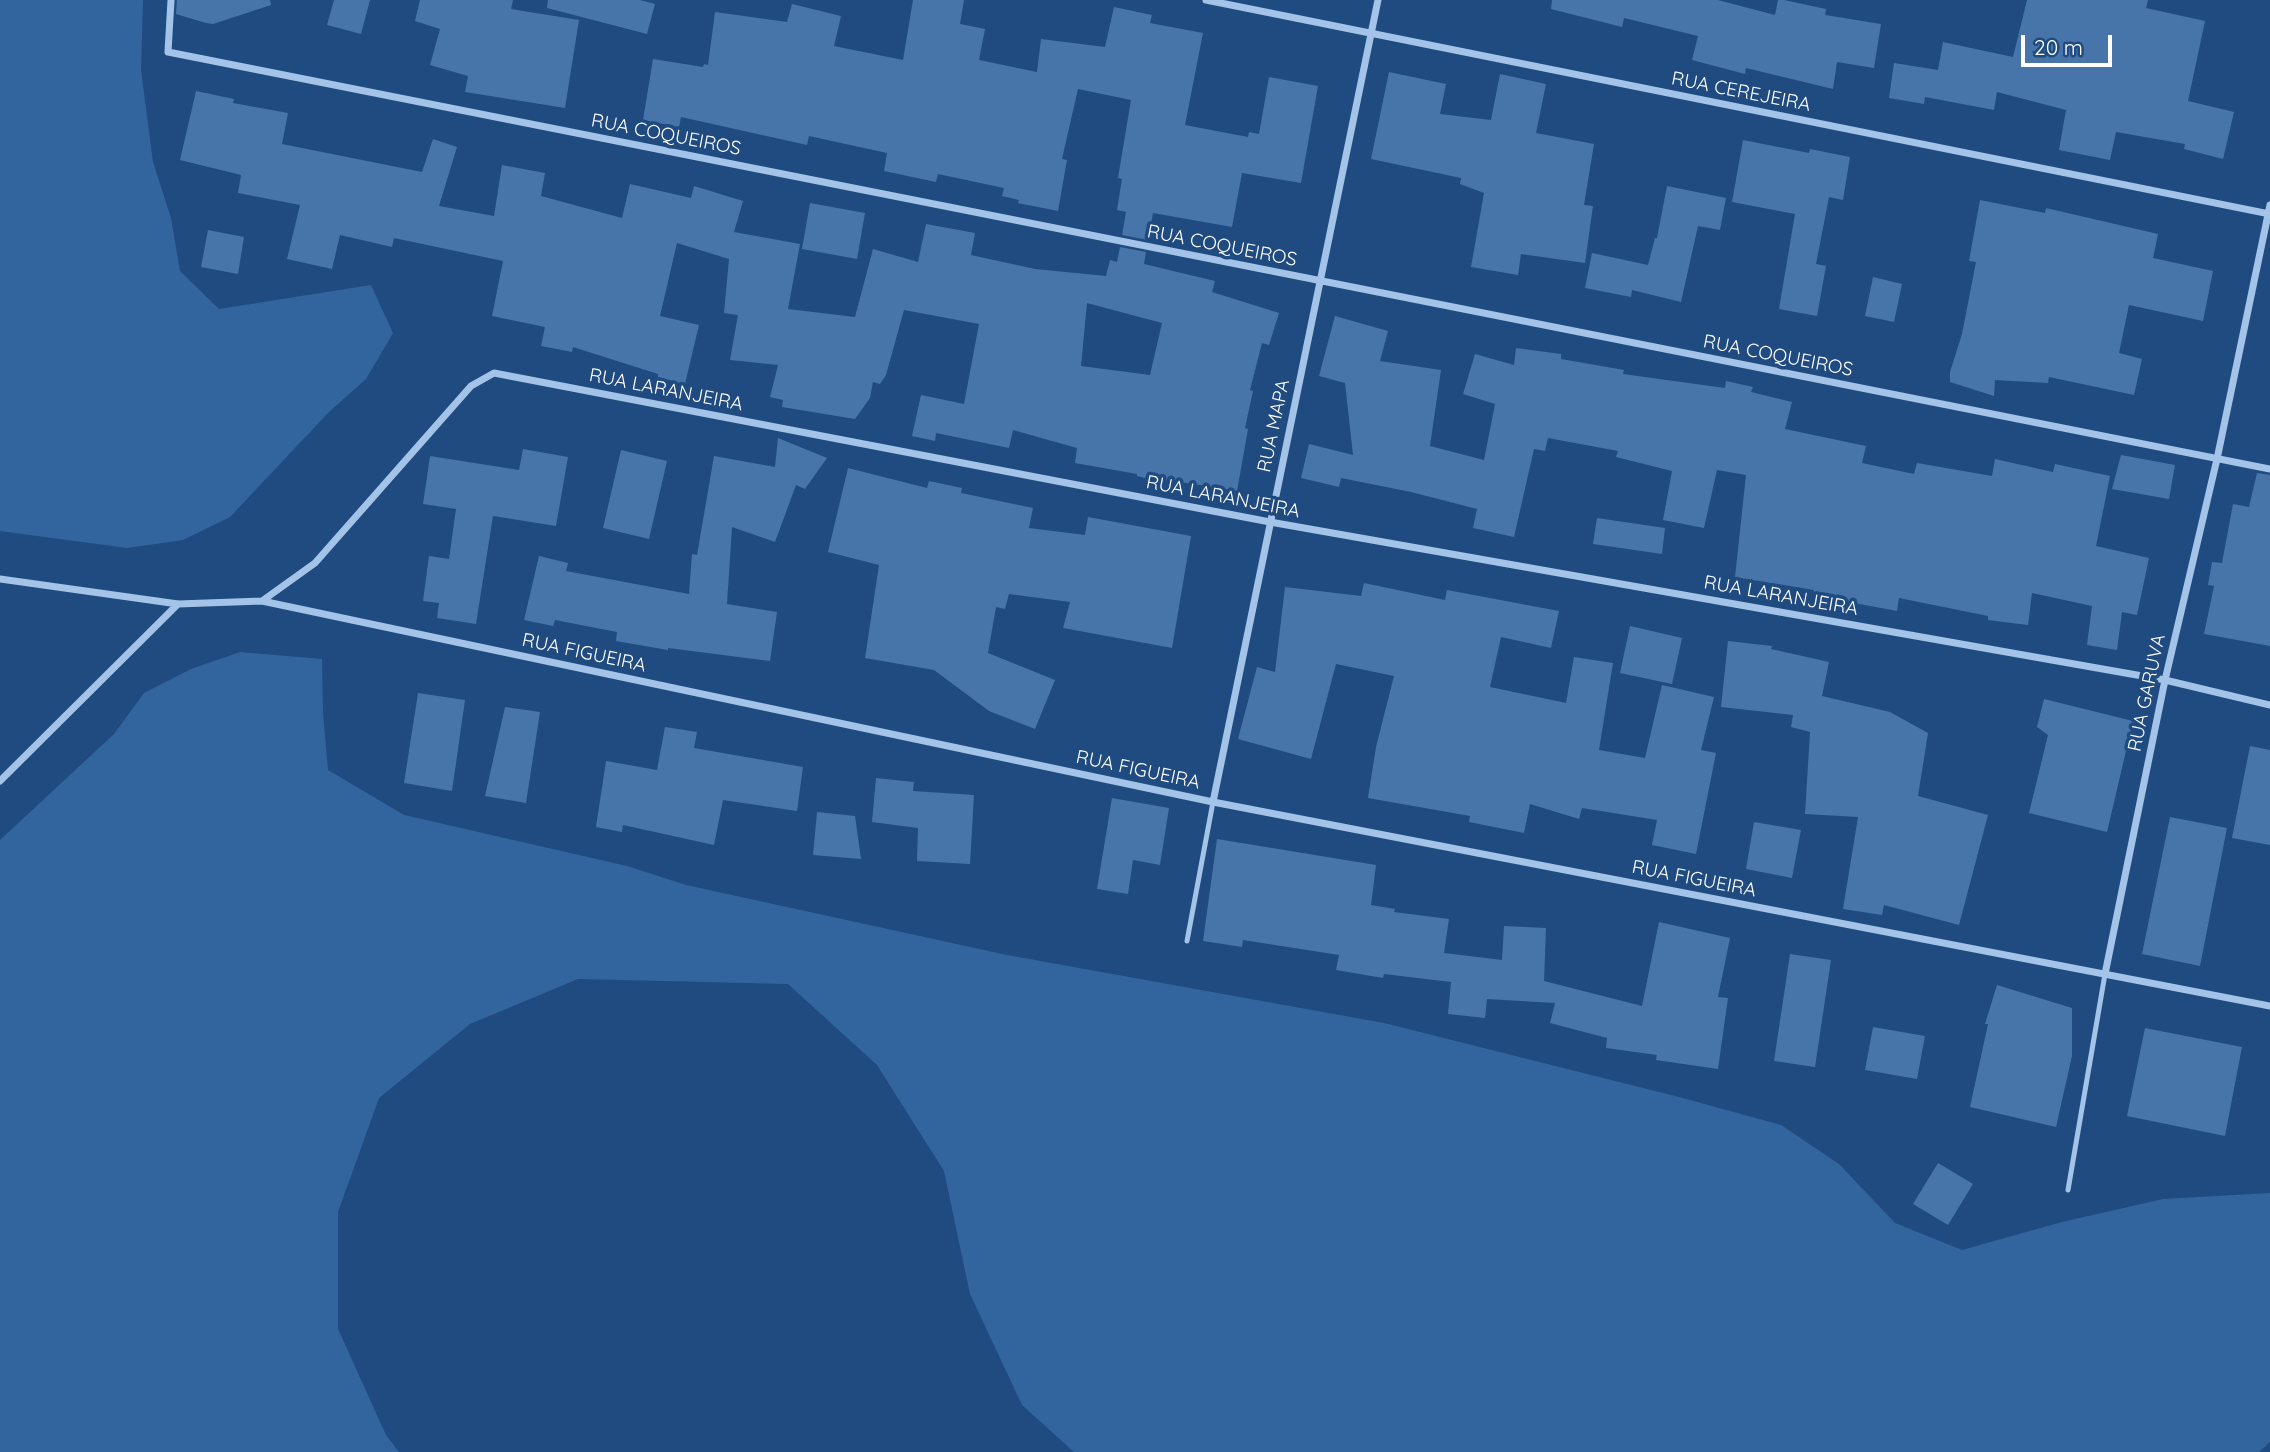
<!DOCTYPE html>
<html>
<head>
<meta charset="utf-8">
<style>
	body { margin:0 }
	#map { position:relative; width:2270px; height:1452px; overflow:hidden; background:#1f4b80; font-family:Quicksand,sans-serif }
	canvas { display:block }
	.scale { position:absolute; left:2021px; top:35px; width:91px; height:32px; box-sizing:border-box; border:4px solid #fff; border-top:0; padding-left:9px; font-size:21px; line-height:24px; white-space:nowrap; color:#fff; -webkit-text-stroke:5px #1f4b80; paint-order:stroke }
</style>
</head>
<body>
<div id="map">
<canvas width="2270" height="1452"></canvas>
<div class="scale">20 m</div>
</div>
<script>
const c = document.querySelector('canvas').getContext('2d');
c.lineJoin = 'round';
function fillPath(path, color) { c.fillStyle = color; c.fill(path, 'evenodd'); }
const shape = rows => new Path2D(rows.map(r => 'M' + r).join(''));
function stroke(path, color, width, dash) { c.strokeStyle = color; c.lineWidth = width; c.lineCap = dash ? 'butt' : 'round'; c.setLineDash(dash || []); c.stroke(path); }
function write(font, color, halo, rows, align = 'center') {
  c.font = font + ' Quicksand,sans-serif'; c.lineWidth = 7; c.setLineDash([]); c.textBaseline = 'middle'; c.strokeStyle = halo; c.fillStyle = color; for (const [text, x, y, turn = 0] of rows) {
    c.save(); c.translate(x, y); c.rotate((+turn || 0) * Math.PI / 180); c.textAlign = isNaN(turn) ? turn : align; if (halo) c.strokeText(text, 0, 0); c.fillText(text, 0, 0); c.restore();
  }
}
fillPath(shape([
	[0,0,143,0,141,70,153,162,171,218,180,271,219,309,371,285,393,333,366,379,328,413,230,517,183,540,127,548,0,531],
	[240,652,322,659,323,714,328,770,404,815,627,866,686,885,1007,955,1384,1023,1679,1097,1781,1125,1839,1164,1895,1223,1962,1250,2062,1222,2163,1199,2270,1193,2270,1442,2259,1452,1074,1452,1022,1405,970,1294,944,1171,877,1065,788,984,578,979,470,1024,379,1098,338,1212,338,1329,386,1435,399,1452,0,1452,0,840,114,734,144,693,191,669]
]), '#32659e');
fillPath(shape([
	[177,0,270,0,271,5,213,24,206,23,176,14],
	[334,0,370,0,361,34,327,25],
	[420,0,513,0,511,9,579,20,565,108,465,92,468,76,430,65,440,29,415,21],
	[548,0,640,0,655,4,647,34,547,8],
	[913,0,964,0,960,24,985,29,979,60,1037,72,1041,39,1105,47,1114,7,1152,15,1150,23,1203,33,1185,125,1248,137,1249,132,1259,134,1269,77,1318,86,1301,183,1242,173,1232,227,1153,213,1148,240,1122,235,1126,212,1117,210,1122,179,1118,178,1131,100,1078,89,1062,159,1067,160,1058,211,1018,203,1019,200,1002,196,1004,188,938,174,936,182,884,171,887,153,809,136,807,145,681,117,679,127,643,120,653,59,703,67,704,64,708,65,715,12,787,22,792,4,841,16,834,46,903,60],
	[1552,0,1718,0,1775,15,1778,0,1784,0,1826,9,1825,15,1881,24,1874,68,1837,62,1833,89,1746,68,1745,74,1692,60,1698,36,1624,18,1622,27,1551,9],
	[2027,0,2148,0,2146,8,2205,21,2188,101,2234,112,2223,159,2184,149,2185,144,2116,132,2110,160,2059,150,2066,110,1997,92,1994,110,1925,97,1924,104,1889,98,1894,63,1938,70,1943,42,2013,57],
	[1389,72,1446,84,1440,114,1491,120,1500,74,1546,84,1536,133,1594,144,1584,205,1593,206,1585,263,1521,254,1518,275,1471,267,1484,193,1460,184,1461,178,1371,159],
	[196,91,234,99,233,103,288,113,282,144,422,172,433,139,457,147,439,206,494,216,502,165,545,173,541,196,622,218,630,184,691,198,694,186,743,201,734,232,800,244,788,309,855,317,873,249,918,262,926,224,975,233,971,255,1035,269,1106,276,1110,260,1117,262,1120,247,1146,252,1144,264,1215,281,1212,292,1279,313,1269,345,1262,343,1250,390,1253,391,1245,428,1248,429,1237,491,1162,479,1161,482,1137,476,1137,474,1075,463,1077,448,1013,430,1009,448,936,433,935,441,912,436,921,395,964,404,979,324,904,310,886,375,880,384,873,382,870,398,855,419,782,407,783,400,770,397,778,365,730,360,738,315,724,313,729,259,677,243,660,316,699,325,685,384,658,377,658,374,573,347,572,352,541,346,545,327,492,316,503,261,394,238,392,247,340,235,332,269,287,259,300,205,238,193,241,175,180,160],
	[1087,303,1162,323,1150,375,1081,366],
	[1743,140,1809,153,1810,149,1850,157,1843,200,1829,197,1816,264,1826,266,1817,316,1779,309,1795,214,1732,202],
	[1667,186,1726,198,1720,230,1698,226,1681,302,1632,290,1631,297,1585,288,1592,253,1648,265,1655,238,1657,238],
	[1980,200,2045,213,2046,208,2158,234,2153,258,2213,271,2203,321,2129,305,2119,353,2142,359,2134,395,2049,377,2048,383,1995,380,1994,396,1950,382,1950,372,1962,334,1976,262,1969,261],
	[810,203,865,213,857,259,802,249],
	[208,230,244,237,238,274,201,267],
	[1873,277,1902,284,1894,322,1865,316],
	[1335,316,1388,331,1380,361,1441,370,1430,446,1484,460,1495,404,1463,394,1475,354,1514,365,1516,348,1561,354,1561,359,1624,370,1623,374,1725,388,1726,381,1753,387,1751,392,1792,402,1785,429,1866,446,1862,463,1914,474,1917,463,1992,476,1995,459,2053,472,2055,464,2110,476,2096,546,2149,558,2137,615,2122,612,2117,650,2087,645,2092,606,2032,593,2028,625,1988,620,1988,616,1899,598,1897,611,1838,600,1837,603,1813,599,1814,590,1735,577,1746,475,1717,470,1704,528,1663,520,1672,471,1616,457,1618,451,1548,438,1545,451,1534,449,1514,537,1473,528,1477,509,1411,492,1341,478,1339,487,1301,478,1309,444,1353,455,1345,383,1319,376],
	[778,438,827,458,805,489,796,485,775,542,732,527,727,604,777,612,770,661,668,648,668,650,616,641,617,632,555,620,553,626,524,620,539,556,568,563,566,571,689,594,692,554,697,555,714,456,775,467],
	[523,449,568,457,556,526,493,516,476,624,437,618,439,603,423,601,429,556,449,559,456,509,423,504,430,456,519,470],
	[621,450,667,461,649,539,603,528],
	[2121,455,2175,465,2169,499,2112,489],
	[848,468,927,488,929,481,962,488,961,493,1033,508,1029,528,1085,535,1088,517,1191,536,1172,648,1063,628,1070,602,1009,594,1005,609,996,607,988,653,1055,680,1035,729,989,711,934,670,865,658,879,565,828,552],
	[2257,473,2270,475,2270,646,2204,634,2214,586,2208,585,2212,562,2222,563,2233,504,2249,507],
	[1597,518,1665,528,1662,554,1593,544],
	[1364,583,1445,600,1447,590,1559,611,1551,648,1501,637,1490,687,1566,703,1574,657,1613,663,1599,750,1645,758,1662,685,1714,697,1701,750,1716,753,1696,854,1652,845,1657,820,1582,808,1579,819,1530,804,1524,833,1469,822,1470,816,1368,798,1376,747,1394,676,1336,664,1311,759,1238,739,1257,667,1275,672,1285,587,1361,596],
	[1630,626,1682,638,1672,684,1620,673],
	[1728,641,1772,646,1771,649,1829,662,1822,696,1890,712,1928,733,1918,796,1988,815,1959,925,1884,905,1882,915,1843,909,1858,817,1805,814,1810,732,1791,727,1793,715,1721,707],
	[418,693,465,700,452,791,404,783],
	[2044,699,2133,721,2107,832,2029,813,2048,735,2037,727],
	[505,707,540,712,526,803,485,796],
	[665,727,697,732,694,748,803,767,797,811,723,800,714,845,623,825,622,832,596,827,606,761,657,770],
	[2250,746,2270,750,2270,845,2232,838],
	[876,778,914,782,913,791,974,795,970,864,917,861,918,828,872,822],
	[1112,798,1169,808,1160,865,1133,860,1128,894,1097,889],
	[817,812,855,816,861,859,813,855],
	[2170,817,2227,828,2200,966,2142,954],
	[1754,822,1801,830,1792,878,1746,869],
	[1217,839,1376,865,1371,905,1395,909,1394,912,1449,919,1444,953,1502,960,1504,926,1546,928,1544,981,1642,1006,1659,922,1730,938,1718,997,1728,998,1718,1069,1656,1060,1657,1055,1606,1048,1607,1038,1550,1023,1555,1003,1487,999,1485,1018,1448,1014,1451,982,1384,974,1383,978,1336,970,1339,955,1243,940,1242,947,1203,941],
	[1790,954,1831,960,1815,1067,1774,1061],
	[1997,985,2072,1008,2072,1056,2056,1127,1970,1107,1988,1024,1985,1024],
	[1873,1027,1925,1036,1917,1079,1865,1070],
	[2145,1028,2242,1047,2225,1136,2127,1116],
	[1938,1163,1973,1184,1948,1225,1913,1204]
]), '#4775aa');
stroke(shape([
	[1187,941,1213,802],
	[2068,1190,2105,974]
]), '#a3c4e8', 5);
stroke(shape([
	[171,0,168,52,2270,469],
	[1206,0,2270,214],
	[0,579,178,604,262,601,1213,802,2270,1006],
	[262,601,315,563,471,386,494,373,1270,522,2165,680,2270,705],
	[0,781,178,604],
	[1213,802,1378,0],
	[2105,974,2165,680,2217,459,2270,205]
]), '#a3c4e8', 7);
write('19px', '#fff', '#1f4b80', [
	["RUA CEREJEIRA",1741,92,11],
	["RUA COQUEIROS",666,135,11],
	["RUA COQUEIROS",1222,246,11],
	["RUA COQUEIROS",1778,356,11],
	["RUA LARANJEIRA",666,390,11],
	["RUA MAPA",1274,426,-78],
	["RUA LARANJEIRA",1223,497,11],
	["RUA LARANJEIRA",1781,596,10],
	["RUA FIGUEIRA",584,653,12],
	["RUA GARUVA",2147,693,-78],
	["RUA FIGUEIRA",1138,770,12],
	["RUA FIGUEIRA",1694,879,11]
]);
</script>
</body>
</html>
